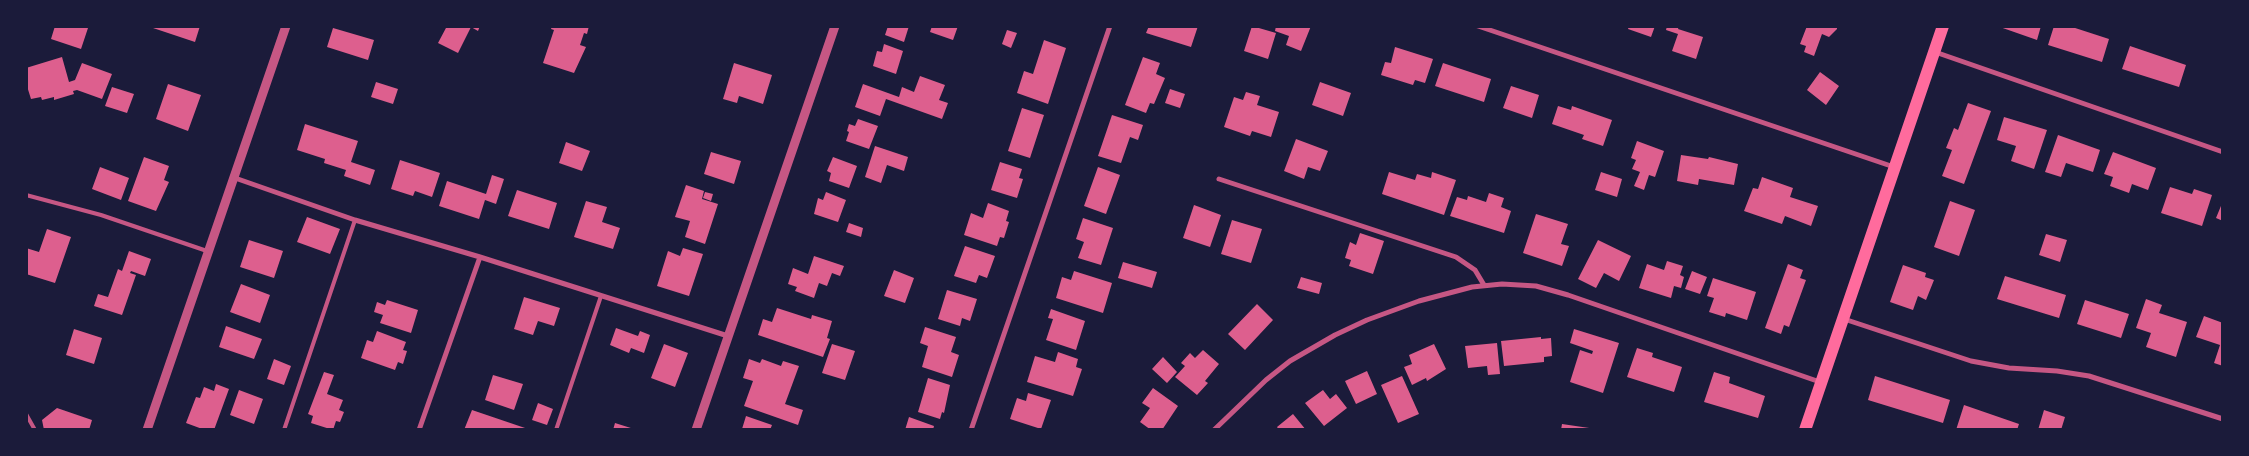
<!DOCTYPE html>
<html>
<head>
<meta charset="utf-8">
<style>
	body { margin:0 }
	#map { position:relative; width:2249px; height:456px; overflow:hidden; background:#1b1b3a; font-family:Barlow,sans-serif }
	canvas { display:block }
	.frame { position:absolute; inset:0; border:28px solid #1b1b3a; pointer-events:none }
</style>
</head>
<body>
<div id="map">
<canvas width="2249" height="456"></canvas>
<div class="frame"></div>
</div>
<script>
const c = document.querySelector('canvas').getContext('2d');
c.lineJoin = 'round';
function fillPath(path, color) { c.fillStyle = color; c.fill(path, 'evenodd'); }
const shape = rows => new Path2D(rows.map(r => 'M' + r).join(''));
function stroke(path, color, width, dash) { c.strokeStyle = color; c.lineWidth = width; c.lineCap = dash ? 'butt' : 'round'; c.setLineDash(dash || []); c.stroke(path); }
fillPath(shape([
	[55,26,82,26,88,28,81,49,51,39],
	[147,26,200,26,195,42],
	[447,26,480,26,478,31,471,27,458,53,438,43],
	[552,26,589,26,587,34,584,33,580,45,586,47,574,73,543,63,554,30,551,29],
	[888,26,909,26,904,42,885,35],
	[932,26,958,26,953,40,930,32],
	[1149,26,1198,26,1191,47,1146,33],
	[1252,26,1276,33,1268,59,1244,51],
	[1276,26,1311,26,1301,51,1286,45,1289,36,1275,31],
	[1629,26,1655,26,1651,37,1628,29],
	[1667,26,1679,26,1678,29,1703,37,1696,59,1672,51,1678,34,1666,30],
	[1807,26,1837,26,1837,29,1829,37,1822,34,1814,56,1804,52,1806,46,1800,44],
	[1997,26,2041,26,2037,40],
	[2054,26,2069,26,2109,39,2102,62,2048,45],
	[333,28,374,40,368,60,327,47],
	[1007,30,1017,33,1011,48,1002,44],
	[1044,40,1066,48,1048,104,1017,93,1024,71,1033,74],
	[884,44,903,51,896,74,873,66,877,51,882,52],
	[2130,46,2186,65,2179,87,2122,69],
	[1395,47,1433,59,1425,83,1415,80,1413,85,1381,75,1385,62,1391,63],
	[62,57,69,82,75,80,82,63,112,74,102,99,77,90,73,91,74,94,54,100,54,97,42,100,41,97,31,99,26,83,26,68],
	[1143,57,1160,63,1156,74,1165,78,1154,104,1150,103,1146,113,1125,105],
	[734,63,772,75,763,104,739,96,737,103,723,99],
	[1443,63,1491,79,1484,102,1435,86],
	[1820,72,1839,86,1826,105,1807,90],
	[920,76,945,85,939,100,948,103,942,119,886,99,880,116,855,107,863,84,899,97,902,87,914,92],
	[376,82,398,89,393,104,371,97],
	[1320,82,1351,93,1343,116,1312,105],
	[168,84,201,95,188,131,156,119],
	[1511,86,1539,95,1532,118,1503,108],
	[112,87,134,94,127,113,105,106],
	[1170,89,1185,94,1180,108,1165,103],
	[1246,92,1260,96,1257,105,1279,112,1271,137,1252,131,1250,136,1224,127,1234,97,1243,100],
	[1968,103,1991,111,1964,184,1942,176,1952,150,1946,148,1954,128,1958,130],
	[1558,106,1571,110,1572,106,1612,120,1603,146,1582,139,1584,135,1552,124],
	[1022,108,1044,115,1030,158,1008,151],
	[1112,115,1143,125,1138,140,1130,137,1121,163,1098,156],
	[2004,117,2047,130,2034,169,2011,161,2016,146,1997,140],
	[858,119,878,126,869,149,846,141,849,132,847,131,849,124,855,126],
	[305,124,358,141,351,162,375,170,370,185,344,176,346,170,324,163,325,159,297,150],
	[2058,135,2100,150,2093,172,2066,163,2061,177,2045,172],
	[1296,139,1328,151,1320,171,1308,167,1304,179,1284,171],
	[1637,141,1664,151,1655,177,1649,175,1644,190,1634,186,1640,172,1632,169,1636,160,1631,158],
	[566,142,590,151,582,171,559,163],
	[875,146,908,157,904,171,887,165,881,183,865,177],
	[711,152,741,161,734,184,704,174],
	[2113,152,2156,168,2148,190,2132,184,2129,193,2110,186,2113,177,2104,174],
	[1681,155,1708,159,1709,157,1738,164,1734,185,1699,179,1698,185,1677,181],
	[144,157,169,166,164,180,169,182,156,211,128,201],
	[833,157,857,166,849,188,829,181,831,173,827,171],
	[400,160,440,173,432,197,415,191,413,196,391,189],
	[1000,162,1022,169,1019,178,1023,179,1017,198,991,190],
	[100,167,129,178,121,200,92,189],
	[1098,167,1120,175,1106,214,1084,206],
	[1389,172,1415,180,1417,174,1431,178,1432,172,1456,180,1444,215,1382,194],
	[1601,172,1622,179,1617,197,1595,190],
	[492,175,504,179,496,204,485,200,479,219,439,206,447,181,486,194],
	[1762,177,1793,188,1790,197,1818,206,1811,226,1785,216,1782,224,1744,211,1753,188,1758,189],
	[686,185,704,191,702,199,718,204,705,244,685,237,690,221,675,217],
	[2170,187,2192,194,2194,189,2212,195,2202,226,2161,213],
	[517,190,557,203,549,229,508,216],
	[705,192,713,194,711,201,703,198],
	[826,192,846,200,838,222,814,214,818,198,823,200],
	[1489,193,1504,198,1501,207,1511,211,1504,233,1450,216,1457,197,1467,200,1468,196,1486,202],
	[586,201,607,207,602,222,620,228,613,249,574,237],
	[1950,201,1975,210,1959,256,1934,247],
	[2223,201,2223,221,2216,218],
	[988,203,1009,211,1006,221,1009,222,1004,238,1000,237,997,246,964,235,971,213,983,218],
	[1194,205,1221,215,1210,247,1183,238],
	[1536,214,1568,224,1561,244,1569,246,1562,266,1523,253],
	[307,217,340,229,330,254,297,242],
	[1083,218,1113,228,1101,265,1078,258,1084,242,1076,239],
	[1232,220,1262,229,1251,263,1221,254],
	[849,223,863,228,861,237,846,232],
	[47,229,71,237,55,283,26,274,26,248,39,252],
	[1360,233,1384,241,1373,274,1349,266,1351,260,1345,258,1350,242,1356,245],
	[2046,234,2067,240,2060,262,2039,255],
	[249,240,283,251,274,278,240,267],
	[1598,240,1631,256,1619,281,1604,273,1596,288,1578,279],
	[965,246,995,256,987,278,979,275,976,283,954,276],
	[683,248,703,254,689,296,657,286,668,251,680,256],
	[129,251,151,259,145,276,131,271,130,273,136,275,122,315,94,306,98,294,108,297,118,269,122,271],
	[814,256,844,266,840,276,832,273,827,286,819,283,814,298,795,291,797,287,788,284,793,268,808,274],
	[1667,261,1683,266,1680,275,1684,277,1681,288,1674,286,1671,298,1639,288,1647,264,1664,270],
	[1123,262,1157,272,1152,288,1118,278],
	[1788,264,1803,270,1800,278,1806,280,1789,327,1784,325,1781,334,1765,328],
	[1903,265,1926,273,1925,277,1934,280,1926,300,1918,296,1913,310,1890,302],
	[894,270,914,278,905,303,884,296],
	[1074,271,1112,283,1103,313,1056,298,1062,277,1071,280],
	[1692,271,1707,277,1700,294,1685,289],
	[2005,276,2066,295,2059,318,1997,299],
	[1301,277,1322,283,1319,294,1297,288],
	[1713,278,1756,292,1747,320,1726,313,1725,317,1709,312,1714,298,1707,296],
	[241,284,270,295,260,323,230,312],
	[947,290,977,299,970,321,962,318,960,326,938,319],
	[524,297,560,308,554,326,538,321,533,335,514,329],
	[2146,299,2162,305,2159,313,2187,322,2176,357,2146,347,2151,333,2136,328],
	[387,300,418,310,411,333,380,323,383,315,374,312,377,302,385,305],
	[2085,300,2129,314,2121,338,2077,324],
	[1257,304,1273,320,1245,350,1228,334],
	[777,308,811,319,812,315,832,321,827,338,830,339,823,357,758,335,763,319,772,322],
	[1051,309,1085,321,1076,350,1046,340,1053,319,1048,318],
	[2204,316,2223,323,2223,366,2214,363,2220,345,2196,337],
	[226,326,262,339,254,359,219,347],
	[925,327,956,337,951,352,959,355,952,377,922,367,928,346,920,343],
	[616,328,638,336,640,331,650,335,644,353,631,348,629,353,610,345],
	[74,329,102,338,94,364,66,355],
	[1574,329,1619,343,1603,393,1570,382,1580,350,1592,354,1593,351,1570,343],
	[377,331,406,342,403,350,407,351,403,364,398,362,395,370,361,358,367,340,373,342],
	[1541,337,1541,339,1551,338,1552,356,1544,357,1544,362,1504,366,1501,341],
	[1497,343,1500,374,1488,375,1487,366,1468,368,1465,346],
	[664,344,688,353,675,387,651,378],
	[832,344,855,351,845,380,822,373],
	[1434,344,1446,369,1427,381,1426,378,1412,385,1404,367,1412,364,1409,355],
	[1637,348,1653,353,1652,357,1682,367,1674,392,1627,377],
	[1203,350,1219,364,1205,381,1208,383,1197,395,1175,377,1185,366,1181,363,1190,353,1195,358],
	[1058,352,1078,359,1076,367,1082,369,1073,396,1027,382,1035,356,1055,362],
	[1163,357,1177,372,1167,383,1152,369],
	[274,359,291,366,284,385,267,379],
	[749,359,760,363,762,359,781,366,783,361,799,366,785,404,803,410,798,425,744,406,753,381,743,378],
	[1367,371,1377,394,1356,404,1345,381],
	[324,372,334,375,327,394,343,400,339,410,344,412,340,422,336,421,333,430,311,423,313,416,308,414],
	[1714,372,1730,377,1729,383,1765,396,1758,418,1704,402],
	[493,375,523,384,514,410,485,400],
	[1402,376,1419,414,1398,423,1381,385],
	[1875,376,1950,400,1943,423,1868,400],
	[928,378,950,385,944,413,942,412,940,419,918,412],
	[216,384,229,389,214,430,205,430,186,423,196,397,200,398,204,387,214,391],
	[1153,388,1178,406,1162,430,1151,430,1140,422,1150,408,1142,403],
	[239,390,263,399,254,424,230,415],
	[1323,390,1330,399,1336,394,1347,408,1324,426,1305,403],
	[1028,393,1051,400,1041,429,1010,419,1017,398,1026,401],
	[538,403,553,409,547,425,532,420],
	[1964,405,2019,424,2017,430,1956,430],
	[57,408,92,420,89,430,44,430,42,420],
	[472,410,528,429,528,430,464,430],
	[2044,410,2065,417,2061,430,2038,430],
	[1293,414,1306,430,1279,430,1277,427],
	[746,416,772,425,770,430,742,429],
	[909,417,934,426,933,430,905,430],
	[615,423,634,429,634,430,613,430],
	[1562,424,1596,429,1596,430,1561,430]
]), '#dd5f8e');
stroke(shape([
	[26,195,101,215,207,251],
	[26,414,35,430],
	[284,430,355,220],
	[556,430,601,296]
]), '#c65784', 4);
stroke(shape([
	[1478,26,1894,167],
	[1935,52,2223,152],
	[235,178,355,220,480,257,728,336],
	[1219,179,1456,257,1475,270,1484,285],
	[1844,319,1971,361,2009,368,2057,371,2089,376,2223,419],
	[419,430,480,257],
	[971,430,1110,26],
	[1214,430,1266,380,1290,361,1335,335,1367,320,1419,301,1472,287,1502,284,1536,286,1568,295,1820,382]
]), '#c65784', 5);
stroke(shape([
	[147,430,286,26],
	[696,430,835,26]
]), '#c65784', 9);
stroke(shape([
	[1805,430,1943,26]
]), '#ff6b9d', 12);
</script>
</body>
</html>
